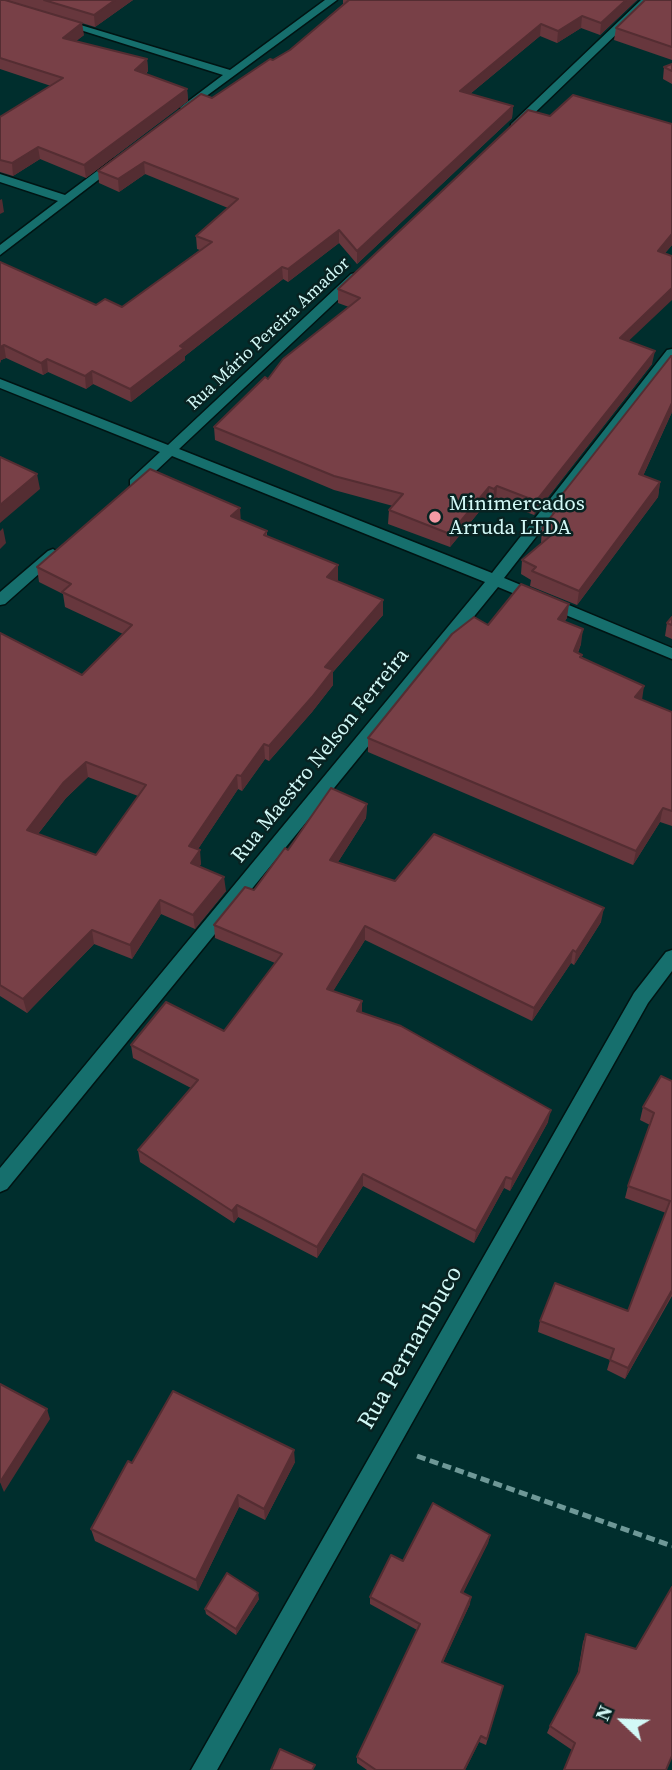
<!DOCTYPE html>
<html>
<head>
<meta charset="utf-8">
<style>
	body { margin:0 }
	#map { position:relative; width:672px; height:1770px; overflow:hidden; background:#002e2d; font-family:"Source Serif 4",serif }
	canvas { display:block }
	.north { position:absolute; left:588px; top:1686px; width:70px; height:70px; -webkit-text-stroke:5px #082221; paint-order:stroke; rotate:293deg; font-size:19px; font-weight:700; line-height:28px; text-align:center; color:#d2f8f6 }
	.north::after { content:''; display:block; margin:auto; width:24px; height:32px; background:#d2f8f6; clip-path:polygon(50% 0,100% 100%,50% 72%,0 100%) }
</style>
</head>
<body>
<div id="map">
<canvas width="672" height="1770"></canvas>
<div class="north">N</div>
</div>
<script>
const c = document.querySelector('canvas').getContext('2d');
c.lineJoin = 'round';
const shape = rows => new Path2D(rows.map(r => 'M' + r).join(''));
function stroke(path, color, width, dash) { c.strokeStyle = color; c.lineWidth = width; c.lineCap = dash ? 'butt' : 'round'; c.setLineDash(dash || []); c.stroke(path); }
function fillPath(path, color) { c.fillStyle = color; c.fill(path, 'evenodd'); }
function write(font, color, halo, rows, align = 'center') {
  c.font = font + ' "Source Serif 4",serif'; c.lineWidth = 5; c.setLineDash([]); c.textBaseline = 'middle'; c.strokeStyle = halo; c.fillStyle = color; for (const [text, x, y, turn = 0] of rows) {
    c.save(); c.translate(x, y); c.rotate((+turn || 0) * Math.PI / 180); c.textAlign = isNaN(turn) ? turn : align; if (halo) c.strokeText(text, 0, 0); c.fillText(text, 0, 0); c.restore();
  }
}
const minor = shape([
	[325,0,337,0,186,111,180,108,182,106,223,75,55,22,64,20,230,70,325,0],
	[641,0,652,0,519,128,511,128,511,124,641,0],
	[113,159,123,161,0,255,0,245,58,201,0,182,0,174,65,195,113,159],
	[355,273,361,277,359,280,179,449,492,573,667,350,672,349,672,362,504,578,672,648,672,659,498,587,7,1189,0,1192,0,1168,485,582,172,456,140,486,130,486,130,480,160,452,0,388,0,379,168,445,351,274,355,273],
	[53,549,60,554,58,557,5,604,0,605,0,592,48,551,53,549],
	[672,950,672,971,648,1003,217,1770,191,1770,634,993,666,952,672,950]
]);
stroke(minor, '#001413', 3);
stroke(shape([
	[417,1456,672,1546]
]), '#6e9897', 5, [9, 4.5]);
fillPath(minor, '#166f6d');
fillPath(shape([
	[0,0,84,35,76,41,147,59,148,71,146,74,187,89,188,101,86,178,40,159,13,176,0,172,0,117,51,86,0,69],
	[6,0,133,0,95,27],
	[343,0,637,0,600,35,581,28,557,43,540,36,470,94,513,106,512,118,357,264,339,243,288,282,283,279,185,356,185,360,131,402,93,384,86,389,48,372,43,375,6,358,1,360,0,363,0,262,96,305,122,307,200,250,197,249,196,236,228,208,145,174,119,192,99,183,98,171,290,50,343,4],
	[672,0,672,60,614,40,616,28],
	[672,64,672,84,663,79,664,67],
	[550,116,672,124,672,245,665,253,629,341,652,364,534,515,496,500,493,503,488,501,450,547,388,524,389,510,393,506,334,490,215,440,214,427,349,307,338,303,338,289],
	[672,412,643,476,660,482,658,497,577,605,530,586,531,580,521,574,522,560,542,543,541,543,542,528,552,515,553,506],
	[240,508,240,520,267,531,267,536,338,565,338,580,337,581,383,600,383,615,333,672,333,685,312,712,269,761,265,759,242,791,238,789,198,849,201,864,199,867,226,891,195,929,161,914,132,959,94,944,27,1013,0,996,0,633,82,675,123,634,65,607,63,594,39,582,37,567],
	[88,777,138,796,96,855,38,834,66,798],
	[672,617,672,639,665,636,667,623],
	[567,618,565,621,581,644,578,653,582,658,642,700,672,712,672,826,660,822,633,865,368,752,368,738,488,625],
	[367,804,366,818,338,862,395,881,601,922,574,965,571,963,532,1021,365,940,333,991,362,1013,548,1122,510,1191,504,1188,474,1243,363,1186,317,1258,238,1217,234,1223,140,1162,138,1150,191,1088,133,1058,131,1045,224,1031,275,963,215,938,214,925,254,890,288,850],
	[672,1081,672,1296,625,1379,607,1370,610,1360,538,1332,540,1321,628,1311,666,1213,625,1198,628,1186,650,1125,640,1120,643,1107],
	[295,1462,265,1520,239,1507,198,1591,95,1541,91,1529,132,1463],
	[490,1535,488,1543,463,1593,470,1604,443,1662,503,1686,486,1745,479,1742,465,1770,367,1770,357,1763,357,1757,417,1630,370,1604,370,1597,403,1561],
	[259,1599,236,1635,206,1614,205,1609],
	[586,1634,672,1756,572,1750,547,1733,550,1726,577,1677,583,1642]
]), '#67373d');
fillPath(shape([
	[115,0,133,0,95,27,94,15],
	[626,0,637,0,600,35,601,23],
	[582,16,581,28,557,43,558,31],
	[82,23,84,35,65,50,63,38],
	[541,24,540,36,459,103,460,91],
	[147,59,148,71,136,82,135,70],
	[187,89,188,101,86,178,84,165],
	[513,106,512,118,357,264,357,251],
	[38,147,40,159,13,176,12,163],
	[144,162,145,174,119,192,118,179],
	[2,199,4,212,0,214,0,200],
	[339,230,339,243,288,282,288,269],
	[672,234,672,245,656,264,658,251],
	[282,267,283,279,185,356,185,360,131,402,130,389,180,346],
	[672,288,672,300,618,351,620,338],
	[4,345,6,358,1,360,0,363,0,347],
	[655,351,652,364,534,515,536,501],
	[47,359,48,372,43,375,41,363],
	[92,371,93,384,86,389,85,376],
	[672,403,672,412,637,489,639,474],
	[37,474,40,489,0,523,0,505],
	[660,482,658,497,577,605,579,591],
	[497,486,496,500,493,503,494,489],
	[489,487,488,501,450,547,450,534],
	[240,508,241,523,231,516],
	[3,528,6,543,0,549,0,531],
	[338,565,338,580,327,592,327,577],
	[383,600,383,615,333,672,333,685,312,712,269,761,269,746,325,667],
	[569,604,567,618,556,633,558,619],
	[583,629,581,644,572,666,574,651],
	[644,686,642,700,635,697],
	[264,744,265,759,242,791,241,776],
	[86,762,88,777,66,798,30,844,27,830,63,783],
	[237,775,238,789,190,861,189,846],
	[367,804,366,818,331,873,330,860],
	[663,808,660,822,633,865,636,851],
	[200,850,201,864,193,878,191,863],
	[224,877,226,891,195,929,193,915],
	[160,900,161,914,132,959,130,945],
	[604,908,601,922,574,965,576,952],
	[365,926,365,940,327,1001,327,989],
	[92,930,94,944,27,1013,23,999],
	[573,950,571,963,532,1021,534,1008],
	[362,1001,362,1014,357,1011],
	[551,1110,548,1122,510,1191,512,1179],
	[363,1174,363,1186,317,1258,317,1247],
	[506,1177,504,1188,474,1243,476,1231],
	[237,1205,238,1217,234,1223,232,1211],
	[672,1290,672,1294,625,1379,628,1368],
	[47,1409,50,1419,4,1492,0,1482],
	[294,1450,295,1462,265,1520,264,1509],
	[238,1495,239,1507,198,1591,196,1580],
	[490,1535,488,1543,460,1599,461,1592],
	[258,1593,259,1599,236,1635,236,1629],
	[471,1597,470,1604,440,1669,442,1662],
	[481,1736,479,1742,465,1770,464,1770]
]), '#542d32');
const building = shape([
	[0,0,5,0,82,23,63,38,147,59,135,70,187,89,84,165,38,147,12,163,0,160,0,117,63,78,0,58,0,0],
	[44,0,115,0,94,15,44,0],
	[349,0,626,0,601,23,582,16,558,31,541,24,460,91,513,106,357,251,339,230,288,269,282,267,180,346,184,348,130,389,92,371,85,376,47,359,41,363,4,345,0,347,0,262,96,305,105,299,122,307,212,242,196,236,238,199,144,162,118,179,98,171,201,94,212,98,270,59,273,60,290,50,349,0],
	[645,0,672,0,672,47,616,28,645,0],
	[672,64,672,71,664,67,672,64],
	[573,95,672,124,672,234,658,251,672,256,672,288,620,338,655,351,536,501,497,486,494,489,489,487,450,534,389,510,403,494,334,476,214,427,265,377,268,379,283,359,360,298,338,289,528,110,550,116,573,95],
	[671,356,672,356,672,403,639,474,660,482,579,591,532,571,536,567,522,560,555,532,542,528,558,508,553,506,671,356],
	[0,457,37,474,0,505,0,457],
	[150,469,240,508,231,516,267,531,264,535,338,565,327,577,383,600,325,667,333,670,312,697,269,746,264,744,241,776,237,775,189,846,200,850,191,863,224,877,193,915,160,900,130,945,92,930,23,999,0,985,0,633,82,675,132,625,62,592,71,584,37,567,150,469],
	[86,762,146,785,96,855,27,830,63,783,86,762],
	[521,584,569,604,558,619,583,629,574,651,582,655,580,657,644,686,635,697,672,712,672,811,663,808,636,851,368,738,452,634,474,617,488,625,521,584],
	[672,617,672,625,667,623,672,617],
	[331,788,367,804,330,860,395,881,434,834,604,908,576,952,573,950,534,1008,365,926,327,989,362,1001,357,1011,401,1026,551,1110,512,1179,506,1177,476,1231,363,1174,317,1247,237,1205,232,1211,138,1150,198,1080,131,1045,166,1002,224,1031,282,954,214,925,245,887,254,890,285,848,288,850,331,788],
	[661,1076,672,1081,672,1290,628,1368,610,1360,614,1349,540,1321,555,1283,628,1311,670,1201,628,1186,654,1113,643,1107,661,1076],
	[0,1384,47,1409,0,1482,0,1384],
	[173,1391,294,1450,264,1509,238,1495,196,1580,91,1529,128,1461,132,1463,173,1391],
	[433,1503,490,1535,461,1592,471,1597,442,1662,503,1686,487,1739,481,1736,464,1770,376,1770,357,1757,420,1624,370,1597,391,1555,403,1561,433,1503],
	[227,1573,258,1593,236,1629,205,1609,227,1573],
	[672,1587,672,1756,666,1770,564,1770,575,1743,550,1726,579,1672,586,1634,636,1649,672,1587],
	[280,1749,315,1765,312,1770,271,1770,280,1749]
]);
fillPath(building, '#784047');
stroke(building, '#542d32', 2);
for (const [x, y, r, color] of [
	[435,517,7,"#f49aa4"]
]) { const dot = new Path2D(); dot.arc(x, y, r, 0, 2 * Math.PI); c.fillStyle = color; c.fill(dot); stroke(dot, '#082221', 2.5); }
write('18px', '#d2f8f6', '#082221', [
	["Rua Mário Pereira Amador",269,334,-43]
]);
write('21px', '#d2f8f6', '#082221', [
	["Minimercados",449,505],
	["Arruda LTDA",449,529]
], 'left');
write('21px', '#d2f8f6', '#082221', [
	["Rua Maestro Nelson Ferreira",321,756,-51]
]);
write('24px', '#d2f8f6', '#082221', [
	["Rua Pernambuco",411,1348,-60]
]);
</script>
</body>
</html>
